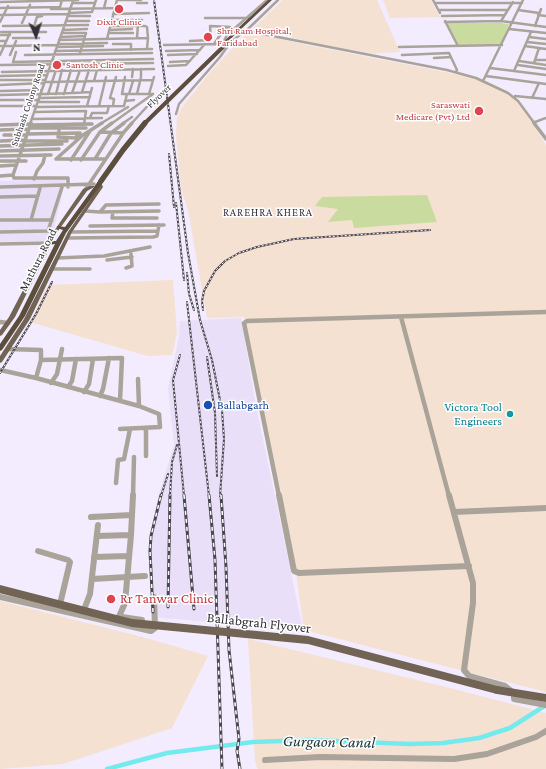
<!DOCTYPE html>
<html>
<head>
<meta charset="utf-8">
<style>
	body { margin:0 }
	#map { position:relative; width:546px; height:769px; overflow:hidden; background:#f3ebfe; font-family:"Crimson Pro",serif }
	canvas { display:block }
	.north { position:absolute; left:16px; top:16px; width:40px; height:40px; -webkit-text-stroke:3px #fff; paint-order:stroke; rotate:177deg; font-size:11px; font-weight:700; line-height:16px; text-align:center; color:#322f38 }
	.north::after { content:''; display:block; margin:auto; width:14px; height:18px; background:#322f38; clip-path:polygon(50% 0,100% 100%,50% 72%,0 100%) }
</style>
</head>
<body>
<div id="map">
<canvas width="546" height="769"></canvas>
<div class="north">N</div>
</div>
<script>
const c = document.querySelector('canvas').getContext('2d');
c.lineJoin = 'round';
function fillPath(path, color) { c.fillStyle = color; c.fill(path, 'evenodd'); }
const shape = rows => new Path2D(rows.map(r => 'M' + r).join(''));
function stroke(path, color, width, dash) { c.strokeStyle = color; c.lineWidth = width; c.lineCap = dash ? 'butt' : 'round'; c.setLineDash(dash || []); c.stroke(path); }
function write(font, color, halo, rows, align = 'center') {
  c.font = font + ' "Crimson Pro",serif'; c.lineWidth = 3; c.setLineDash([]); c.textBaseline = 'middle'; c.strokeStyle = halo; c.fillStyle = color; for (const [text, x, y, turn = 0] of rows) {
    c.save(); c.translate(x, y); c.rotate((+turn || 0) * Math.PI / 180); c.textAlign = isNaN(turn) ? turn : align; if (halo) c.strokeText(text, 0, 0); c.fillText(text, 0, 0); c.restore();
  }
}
fillPath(shape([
	[66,179,54,228,46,241,0,242,0,181],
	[241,318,256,406,303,630,152,617,150,537,158,497,174,445,168,388,179,337,180,321]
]), '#e9dff8');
fillPath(shape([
	[283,0,377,0,400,52,377,53,376,54,319,44,253,28],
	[383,0,431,0,440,17,390,18],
	[249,31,298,43,475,78,510,94,531,120,546,145,546,692,304,630,293,550,244,317,207,318,188,210,181,189,176,136,177,118,182,107,212,70],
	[173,280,177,333,172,355,148,356,30,322,48,285],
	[0,601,146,638,208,656,172,728,63,764,0,769],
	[248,639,450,688,546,713,546,769,258,769,255,761]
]), '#f5e1d2');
fillPath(shape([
	[447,23,501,23,509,24,501,44,459,45],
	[427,195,437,222,354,228,352,220,328,222,338,209,315,206,322,197]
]), '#cadb9f');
stroke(shape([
	[107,769,167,753,253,742,310,740,409,744,443,743,479,738,510,728,546,705]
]), '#73ebee', 4.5);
stroke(shape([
	[117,0,141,0],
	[433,0,440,13],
	[0,2,78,0],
	[74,3,95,3],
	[137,3,147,3],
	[435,3,522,3],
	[0,8,60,7,62,0],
	[104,8,106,0],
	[51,9,123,8],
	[439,10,508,10],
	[518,10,539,13],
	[69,13,92,12,96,0],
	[113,14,149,13],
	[0,15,69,14],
	[538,15,546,16],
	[68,16,90,16],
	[442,16,505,15],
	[205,18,248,18],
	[112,20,142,20],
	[66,21,89,21],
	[445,21,458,46],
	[501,21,546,27],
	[0,22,8,6],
	[445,22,501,21,513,2],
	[22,23,30,5],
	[35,23,37,17,42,16],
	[3,26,88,25],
	[535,26,541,9],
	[248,29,278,0],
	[509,29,546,33],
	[63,30,87,29],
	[109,30,132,29],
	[242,30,447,70,476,78,508,93,518,101,535,124],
	[1,32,46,32],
	[62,33,86,33,80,53],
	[109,33,133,33],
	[0,35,10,35],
	[61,37,85,36],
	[529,37,546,39],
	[13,38,39,38],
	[137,38,138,24],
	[107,39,117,0],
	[59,40,148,38,147,27,145,26,110,26],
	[0,41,6,41],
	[190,41,211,40,210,26,230,27,228,28,236,29],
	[527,42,546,44],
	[58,44,107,43],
	[113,44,131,44,131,50],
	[214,44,221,34,228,28],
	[164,45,223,44],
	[222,45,227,35,267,0],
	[0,46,58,45],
	[525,46,546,49],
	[57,47,103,46],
	[399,47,502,45],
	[147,49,148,38],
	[55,51,152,49],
	[166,51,200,50],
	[16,52,13,62,153,59],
	[0,55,10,33],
	[10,55,16,41],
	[25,55,152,53],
	[168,55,197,54],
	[402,55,449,53,457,70,456,72],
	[434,58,451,57],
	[535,60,546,60],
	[519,61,546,65],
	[170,62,190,61],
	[534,63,539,48],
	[0,65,153,63],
	[518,65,546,69],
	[168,66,186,65,205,44],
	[490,68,546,75],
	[514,71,531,32],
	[2,72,154,69],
	[0,76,47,75],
	[486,76,546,84],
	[125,77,122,94,153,94],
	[132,77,133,69],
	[0,80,45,80],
	[94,81,97,70],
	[483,81,523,0],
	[45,82,153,80],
	[0,85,44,83],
	[0,91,42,90],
	[82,92,89,70],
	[73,93,91,92],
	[41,94,72,93,80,70],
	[48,94,56,70],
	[56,94,62,70],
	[64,94,71,70],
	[129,94,133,81],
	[137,94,141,77,141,69],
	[149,94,154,77],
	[0,95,41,94],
	[515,96,546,99],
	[39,98,90,97],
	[532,98,539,83],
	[0,100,39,100],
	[125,101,134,100],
	[38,102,79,102],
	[0,106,36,106],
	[87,106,92,88],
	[99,106,106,77],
	[113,106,114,99,110,98,116,77],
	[36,107,124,106,127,94],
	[35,112,86,111,84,124],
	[176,114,179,104,220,57,230,43,241,34,241,31],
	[90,118,92,113,107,113,109,106],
	[32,119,102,118],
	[535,122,546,118],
	[20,124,30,124],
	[30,124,73,1],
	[72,124,92,124],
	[100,124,128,107],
	[111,124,153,94],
	[122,124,132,117],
	[131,124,153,100]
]), '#aaa39a', 2.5);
stroke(shape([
	[31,123,13,175,14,178,68,178,68,187],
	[102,123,83,135,56,159,105,159],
	[534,123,546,139],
	[0,125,30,124],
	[30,125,92,124],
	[29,128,86,128],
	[0,130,28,129],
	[59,131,58,137,75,138,80,133],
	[101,132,123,133],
	[27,134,80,133],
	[4,135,26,135],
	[1,141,24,140],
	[24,141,67,141],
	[0,146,62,144],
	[0,151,59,149],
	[0,156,51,155],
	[95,159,111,133,124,123],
	[71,160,90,131],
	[81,160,100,132,112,123],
	[0,161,26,161],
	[0,166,16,165],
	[0,176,13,175],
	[34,179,37,171,43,163,45,155],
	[0,187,94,184],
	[85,190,124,132,132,123],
	[0,197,38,196],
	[85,211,100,212,106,205,159,204],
	[100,212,159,211],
	[113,212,112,218,157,218],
	[0,220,52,220],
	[31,220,40,188],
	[90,226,164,225],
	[0,232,48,231,62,187],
	[70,232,158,231],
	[67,238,153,237,157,236,159,225],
	[0,244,49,243],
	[57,258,104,256,150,247],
	[107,260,132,257],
	[126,268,132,266,131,254],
	[52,269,90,269]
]), '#aaa39a', 3.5);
stroke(shape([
	[401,317,449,496],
	[0,322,8,323],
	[8,349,41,350,41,360,36,378],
	[41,360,122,358,120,401],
	[0,370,36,378,139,406,159,414,160,427,120,429],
	[138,379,139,406],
	[51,383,57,374,62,349],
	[68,387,72,381,76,359],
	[84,392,89,384,93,359],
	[100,396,103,389,109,358],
	[146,428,146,456],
	[116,483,118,460,124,459,130,429],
	[133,496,134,457],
	[279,496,244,323,247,321,546,312]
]), '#aaa39a', 4.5);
stroke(shape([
	[279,495,294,571,299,573,469,566],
	[449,495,473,583,473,603,464,670,469,676,505,686,514,693,514,699,546,705],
	[454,512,546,508],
	[91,517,132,515],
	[97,536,131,535],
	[38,551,68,560,70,562,61,600],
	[94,557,128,556],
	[92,579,145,576],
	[0,597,151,631,155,628,154,597],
	[85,607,90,594,98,525],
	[122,617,142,620],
	[117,621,125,603,131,535,133,495],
	[265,760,320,757,454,759,487,754,536,737,546,731]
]), '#aaa39a', 6);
fillPath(shape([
	[97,182,101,182,103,187,72,232,30,319,2,362,0,363,0,356,24,319,68,232,99,187,97,183,97,182],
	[90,186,94,186,94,187,87,191,58,231,15,317,2,335,0,336,0,330,9,317,54,231,83,189,90,186],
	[497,686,546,694,546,702,497,694,494,693,493,690,494,687,497,686]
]), '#716454');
fillPath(shape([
	[268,0,272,0,222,47,220,47,220,45,268,0],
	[101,179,104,181,66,233,25,316,2,350,0,351,0,344,19,316,55,244,49,245,46,243,49,241,56,241,63,230,57,228,57,226,65,227,99,180,101,179]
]), '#5c4e3c');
const railFar1 = shape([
	[154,0,188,253,200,320,212,360,222,410,224,439,220,496],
	[169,154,174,207],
	[176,203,184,280],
	[187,273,189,294,194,310],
	[187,302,209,496],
	[203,310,202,301,204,291,215,271,225,261,239,253,257,247,294,239,430,230],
	[180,355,173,380,184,496],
	[207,357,215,413,217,476],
	[0,373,36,314,52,282],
	[161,496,168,474],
	[170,496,172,462,177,445]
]);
const rail = shape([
	[184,495,194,609],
	[209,495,215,560,222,769],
	[221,495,226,567,229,650,239,739,237,751,240,769],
	[168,607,170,495],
	[153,612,150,551,151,536,161,495]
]);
stroke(railFar1, '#4a4650', 2);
stroke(rail, '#4a4650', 3);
stroke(railFar1, '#fff', 1, [2]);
stroke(rail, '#fff', 1.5, [4]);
stroke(shape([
	[0,589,132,623,308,640,497,690]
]), '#716454', 8);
stroke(shape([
	[144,124,225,45]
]), '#5c4e3c', 4);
stroke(shape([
	[101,181,123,150,145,123]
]), '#5c4e3c', 5.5);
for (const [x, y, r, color] of [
	[119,9,5,"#e0444e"],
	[208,37,5,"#e0444e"],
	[57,65,5,"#e0444e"],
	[479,111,5,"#e0444e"],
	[208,405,5,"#1a4fb4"],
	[510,414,4,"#0f9aa8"],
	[111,599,5,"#e0444e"]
]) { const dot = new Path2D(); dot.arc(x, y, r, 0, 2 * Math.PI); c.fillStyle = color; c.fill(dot); stroke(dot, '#fff', 1.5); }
write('10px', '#be3a42', '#fff', [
	["Dixit Clinic",119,22,"center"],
	["Shri Ram Hospital,",217,31],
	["Faridabad",217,43],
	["Santosh Clinic",66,65],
	["Saraswati",470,105,"right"],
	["Medicare (Pvt) Ltd",470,117,"right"]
], 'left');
write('10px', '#322f38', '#fff', [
	["Flyover",159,96,-44],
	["Subhash Colony Road",28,105,-71]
]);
c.letterSpacing = '1px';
write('11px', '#342c3e', '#fff', [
	["RAREHRA KHERA",268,213]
]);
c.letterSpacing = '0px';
write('12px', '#322f38', '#fff', [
	["Mathura Road",38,260,-63]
]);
write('12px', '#164399', '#fff', [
	["Ballabgarh",217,405]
], 'left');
write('12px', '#0d838f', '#fff', [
	["Victora Tool",502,407],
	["Engineers",502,421]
], 'right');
write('14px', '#be3a42', '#fff', [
	["Rr Tanwar Clinic",120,599]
], 'left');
write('14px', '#322f38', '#fff', [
	["Ballabgrah Flyover",259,623,6]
]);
write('italic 16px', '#1f3435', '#fff', [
	["Gurgaon Canal",329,742,1]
]);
</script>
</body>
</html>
